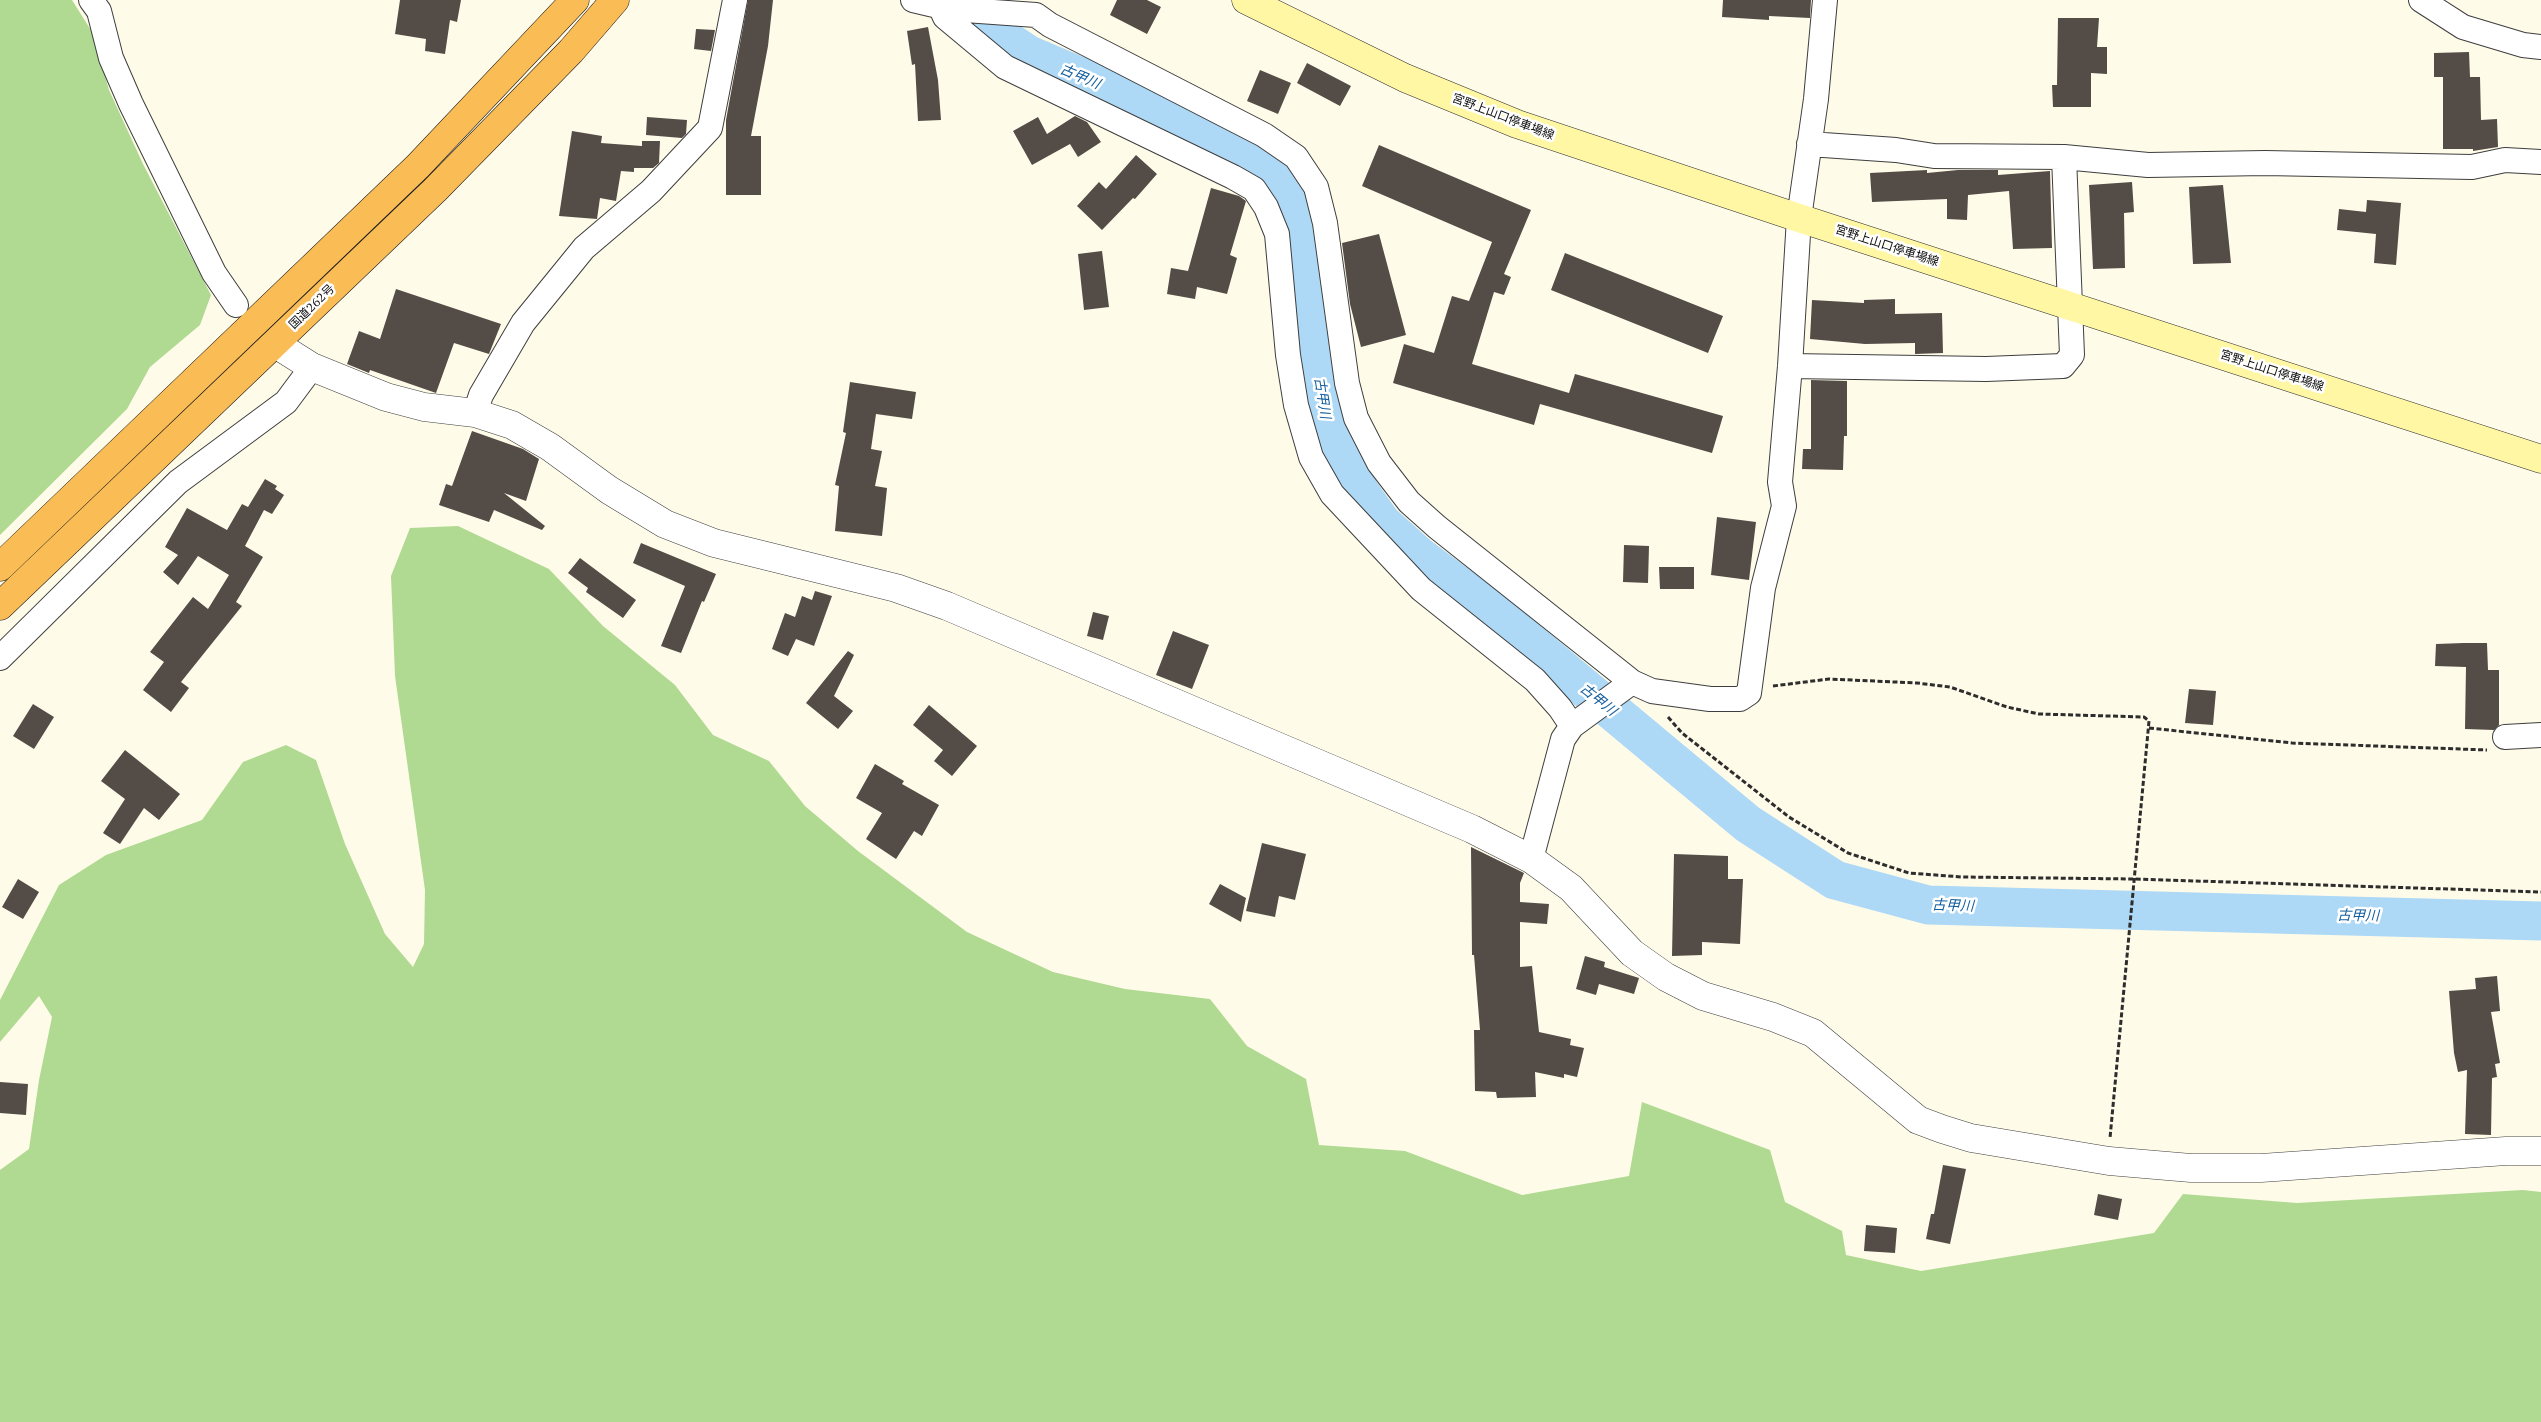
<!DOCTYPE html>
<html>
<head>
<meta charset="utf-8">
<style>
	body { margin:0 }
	canvas { display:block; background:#fffbe9 }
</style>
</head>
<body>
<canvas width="2541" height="1422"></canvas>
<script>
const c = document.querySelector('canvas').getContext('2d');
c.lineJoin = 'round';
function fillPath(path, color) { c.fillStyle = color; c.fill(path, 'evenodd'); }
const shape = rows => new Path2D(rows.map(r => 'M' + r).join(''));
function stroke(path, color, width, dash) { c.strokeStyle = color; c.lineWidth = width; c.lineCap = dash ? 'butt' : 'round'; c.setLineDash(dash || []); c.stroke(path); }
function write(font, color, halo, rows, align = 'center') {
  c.font = font + ' "IBM Plex Serif","Noto Sans JP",serif'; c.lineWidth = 5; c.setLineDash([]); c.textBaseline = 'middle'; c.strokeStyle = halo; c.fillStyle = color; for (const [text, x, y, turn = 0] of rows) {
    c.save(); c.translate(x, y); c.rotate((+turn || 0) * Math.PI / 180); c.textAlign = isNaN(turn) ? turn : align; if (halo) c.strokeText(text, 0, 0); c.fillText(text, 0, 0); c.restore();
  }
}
fillPath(shape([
	[0,0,72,0,94,35,109,90,143,164,211,295,200,325,150,367,127,409,0,535],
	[458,526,549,569,603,626,675,685,713,735,769,761,805,806,858,851,967,932,1053,972,1125,989,1210,999,1247,1046,1306,1079,1319,1145,1405,1151,1522,1195,1629,1176,1642,1102,1770,1150,1785,1202,1842,1231,1846,1255,1921,1271,2154,1233,2183,1194,2297,1203,2523,1190,2541,1192,2541,1422,0,1422,0,1170,29,1149,39,1080,52,1017,39,996,0,1042,0,1000,59,885,106,855,202,820,243,762,286,745,316,760,345,844,385,934,413,967,424,944,425,890,395,676,391,576,410,528]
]), '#b0da92');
stroke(shape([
	[969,0,988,28,1029,55,1242,145,1277,177,1294,217,1309,300,1325,423,1360,492,1382,523,1420,557,1490,609,1748,824,1835,880,1928,905,2541,921]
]), '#add9f7', 39);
fillPath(shape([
	[400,0,461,0,457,22,450,20,445,54,425,51,426,39,395,34],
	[748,0,773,0,768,46,751,136,761,136,761,195,726,195,726,120],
	[1117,0,1147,0,1161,7,1147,34,1110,15],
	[1723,0,1811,0,1810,18,1769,16,1769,20,1722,17],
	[2058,18,2099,18,2097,47,2107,47,2107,74,2091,73,2091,107,2053,107,2052,85,2057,85],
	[928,27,938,80,941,120,918,121,915,64,912,65,907,31],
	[696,29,715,30,711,51,694,49],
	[2469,52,2470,77,2480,77,2481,120,2497,119,2498,147,2473,151,2473,149,2443,149,2443,77,2434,77,2434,53],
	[1307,63,1351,86,1340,106,1297,83],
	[1260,70,1291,83,1278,114,1247,101],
	[1075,116,1087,122,1101,142,1078,157,1070,144,1032,165,1013,131,1038,117,1047,134],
	[647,117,687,120,686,134,682,138,646,135],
	[572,131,602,136,601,143,642,146,642,141,660,141,659,163,653,168,634,168,634,172,621,171,616,201,600,198,597,219,559,216],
	[1379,145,1531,210,1504,274,1511,277,1504,295,1494,292,1472,364,1569,393,1575,374,1723,416,1712,453,1540,404,1534,425,1393,383,1404,344,1434,353,1452,296,1469,301,1492,242,1362,186],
	[1136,155,1157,174,1135,199,1133,198,1102,230,1077,206,1099,182,1106,189],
	[1927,170,1927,173,1958,170,1998,170,1998,175,2050,171,2052,248,2013,249,2009,191,1968,195,1967,220,1947,219,1947,199,1872,202,1870,173],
	[2132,182,2134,212,2124,213,2125,268,2093,269,2089,185],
	[2223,185,2231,263,2193,264,2189,187],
	[1211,188,1239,196,1246,201,1230,255,1237,258,1227,294,1197,287,1195,299,1167,294,1171,268,1188,271],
	[2367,200,2401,203,2396,265,2374,263,2376,234,2337,230,2339,209,2366,212],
	[1379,234,1406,335,1361,347,1350,304,1342,243],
	[1102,251,1109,307,1084,310,1078,254],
	[1565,253,1723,316,1708,353,1551,290],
	[396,289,501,324,489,354,454,343,436,393,370,370,369,373,347,364,359,331,380,339],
	[1895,299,1895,314,1942,313,1943,353,1915,354,1915,343,1865,344,1810,339,1812,300,1864,303,1864,300],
	[1811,380,1847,381,1847,436,1844,436,1843,470,1802,469,1803,449,1811,449],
	[850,382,916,392,912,419,876,414,871,449,882,451,875,486,887,488,882,536,835,531,839,486,835,485,846,433,843,432],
	[472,431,523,449,539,459,526,501,504,493,545,526,542,530,494,510,489,522,439,505,446,484,452,486],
	[265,479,277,486,275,489,284,495,272,514,264,510,245,546,263,557,236,602,242,606,181,682,189,688,171,712,143,690,164,662,150,652,193,597,208,609,229,575,198,556,178,585,163,572,178,555,165,547,187,508,227,530,242,504,248,507],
	[1717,517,1756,522,1749,580,1711,575],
	[641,543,716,574,704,602,702,601,681,653,661,646,685,586,633,563],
	[1624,545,1649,546,1648,583,1623,582],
	[580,558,636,600,623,618,586,592,588,588,568,573],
	[1659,567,1694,567,1694,589,1660,589],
	[815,591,832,596,814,646,796,639,788,656,772,649,785,613,795,617,802,596,812,600],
	[1093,612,1109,616,1103,640,1087,636],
	[1173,631,1209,645,1192,689,1156,675],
	[2464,643,2487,643,2488,670,2499,670,2499,725,2494,730,2465,729,2466,667,2435,666,2436,644],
	[848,651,854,655,834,696,853,711,838,729,806,703],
	[2189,689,2216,691,2213,725,2185,723],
	[33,704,54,717,34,749,13,736],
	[929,705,977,746,952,776,934,761,943,750,913,725],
	[125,750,180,794,159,820,144,808,120,844,103,833,125,799,101,781],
	[875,764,904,781,902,784,939,805,922,836,914,831,896,859,866,839,882,813,856,798],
	[1262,843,1306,854,1295,900,1279,896,1275,917,1246,911],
	[1471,847,1524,873,1520,883,1520,902,1549,904,1547,924,1520,922,1520,967,1532,966,1539,1032,1571,1039,1570,1045,1584,1048,1577,1077,1564,1074,1564,1078,1535,1072,1536,1097,1497,1098,1496,1092,1475,1091,1474,1030,1480,1030,1474,955,1472,955],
	[1674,854,1728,856,1728,879,1743,879,1740,944,1702,942,1702,955,1672,956],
	[18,879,39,892,23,919,2,907],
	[1220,884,1246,898,1241,922,1209,904],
	[1585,956,1605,962,1604,967,1639,978,1634,994,1599,984,1596,995,1576,989],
	[2497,976,2500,1011,2491,1012,2500,1063,2495,1064,2497,1077,2492,1078,2491,1135,2465,1134,2467,1070,2458,1072,2454,1053,2449,991,2476,989,2475,978],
	[0,1082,28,1084,26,1115,0,1113],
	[1943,1165,1966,1169,1950,1244,1926,1239,1931,1214,1934,1214],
	[2098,1194,2122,1199,2118,1220,2094,1215],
	[1866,1225,1897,1228,1895,1253,1864,1251]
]), '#544c47');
const minor = shape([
	[91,0,99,11,111,58,131,104,214,273,236,305],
	[913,0,951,9,1036,15,1050,25,1264,135,1296,157,1316,187,1325,223,1347,383,1356,418,1379,463,1409,502,1437,527,1632,682],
	[2421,0,2463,27,2523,45,2541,47],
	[940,6,945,17,1005,67,1233,177,1254,189,1266,207,1277,234,1288,355,1296,405,1311,457,1332,494,1421,589,1535,680,1560,708,1572,726],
	[1809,144,1896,150,1934,156,2064,157,2148,165,2265,163,2472,167,2505,160,2541,162],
	[1790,366,1986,369,2063,366,2072,355,2064,157],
	[475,413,481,395,523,323,584,248,651,191,710,128,735,0],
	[0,658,178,482,286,402,312,367],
	[2505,737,2541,735],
	[1531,859,1563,739,1572,726,1632,682,1652,691,1710,699,1740,699,1749,693,1763,588,1784,506,1780,482,1790,366,1799,218,1816,99,1825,0]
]);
const tertiary = shape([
	[285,350,312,367,386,397,424,407,475,413,512,425,550,447,609,490,665,524,714,543,896,588,947,606,1472,829,1531,859,1571,888,1632,953,1666,977,1703,996,1773,1017,1813,1033,1918,1120,1942,1129,1971,1138,2109,1161,2191,1168,2261,1168,2506,1151,2541,1151]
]);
const secondary = shape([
	[1246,0,1405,78,1517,124,1799,218,2541,459]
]);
const trunk = shape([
	[0,567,418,166,575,0],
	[0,606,435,190,571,51,615,0]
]);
stroke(minor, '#3e3e3e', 26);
stroke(tertiary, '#3e3e3e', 29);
stroke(secondary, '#2d2d2d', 29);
stroke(trunk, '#1c1c1c', 29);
stroke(shape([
	[1773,686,1829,679,1917,683,1950,687,2007,707,2039,714,2144,717,2149,721,2110,1138],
	[1668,717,1682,733,1789,817,1848,853,1909,873,1962,877,2134,879,2541,892],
	[2149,728,2292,743,2487,750]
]), '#2d2d2d', 3, [5, 2.5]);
stroke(minor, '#fff', 24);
stroke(tertiary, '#fff', 28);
stroke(secondary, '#fff7a4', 28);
stroke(trunk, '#fabc55', 28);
write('12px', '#0b0b0b', '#fff', [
	["宮野上山口停車場線",1503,117,21],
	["宮野上山口停車場線",1887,246,18],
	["国道262号",312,307,-44],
	["宮野上山口停車場線",2272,371,18]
]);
write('italic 14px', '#135e9e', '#fff', [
	["古甲川",1080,77,23],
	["古甲川",1322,398,81],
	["古甲川",1598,700,39],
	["古甲川",1953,906,2],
	["古甲川",2358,916,1]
]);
</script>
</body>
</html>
